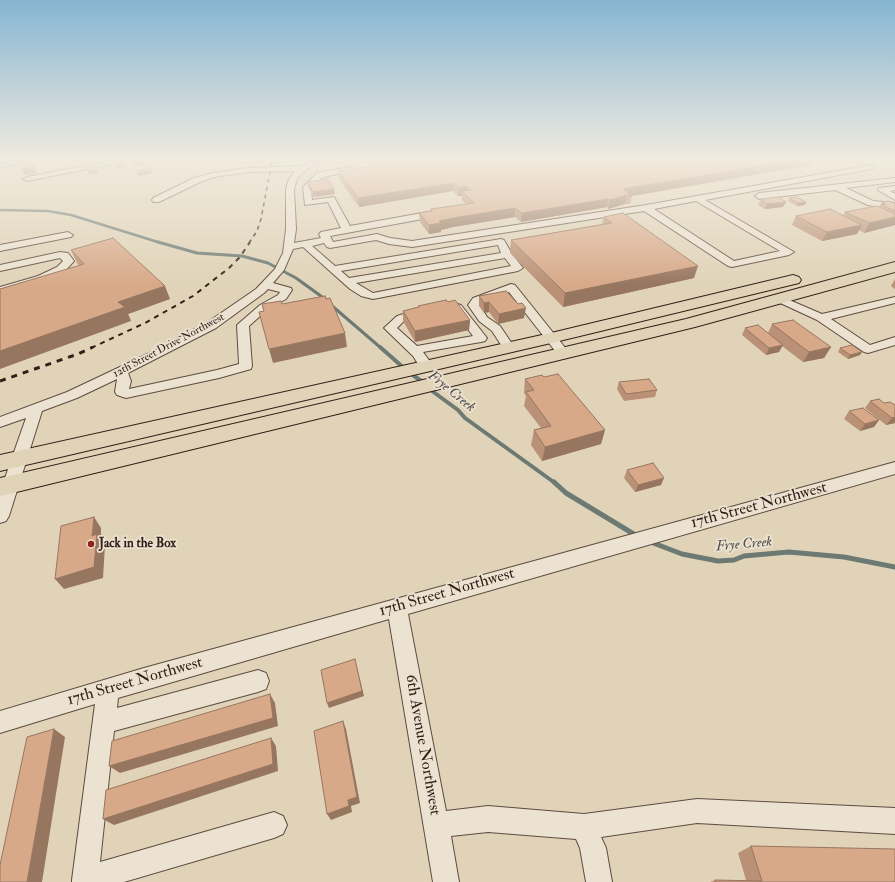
<!DOCTYPE html>
<html>
<head>
<meta charset="utf-8">
<style>
	body { margin:0 }
	canvas { display:block; background:#e0d3b8 }
</style>
</head>
<body>
<canvas width="895" height="882"></canvas>
<script>
const c = document.querySelector('canvas').getContext('2d');
c.lineJoin = 'round';
const shape = rows => new Path2D(rows.map(r => 'M' + r).join(''));
function stroke(path, color, width, dash) { c.strokeStyle = color; c.lineWidth = width; c.lineCap = dash ? 'butt' : 'round'; c.setLineDash(dash || []); c.stroke(path); }
function fillPath(path, color) { c.fillStyle = color; c.fill(path, 'evenodd'); }
function write(font, color, halo, rows, align = 'center') {
  c.font = font + ' "IM FELL Double Pica",serif'; c.lineWidth = 3.5; c.setLineDash([]); c.textBaseline = 'middle'; c.strokeStyle = halo; c.fillStyle = color; for (const [text, x, y, turn = 0] of rows) {
    c.save(); c.translate(x, y); c.rotate((+turn || 0) * Math.PI / 180); c.textAlign = isNaN(turn) ? turn : align; if (halo) c.strokeText(text, 0, 0); c.fillText(text, 0, 0); c.restore();
  }
}
stroke(shape([
	[0,210,48,211,71,215,161,243]
]), '#6d7a73', 2.5);
stroke(shape([
	[158,242,197,253,242,256,268,263,296,278,325,299],
	[331,305,381,348]
]), '#6d7a73', 3);
stroke(shape([
	[380,347,405,369],
	[410,373,424,383],
	[428,388,458,410,465,418,555,483]
]), '#6d7a73', 4);
stroke(shape([
	[554,482,566,493,637,536],
	[648,541,682,554,718,561,734,560,744,556,789,552,844,557,895,567]
]), '#6d7a73', 5);
const minor = shape([
	[11,161,27,161,0,168,0,164,11,161],
	[109,161,126,161,27,181,23,179,27,177,109,161],
	[310,161,319,161,301,174,297,179,294,189,296,229,294,243,321,238,319,234,321,232,341,228,328,202,305,205,303,187,317,173,349,167,353,169,352,171,323,177,311,188,312,200,334,197,350,226,439,210,443,213,439,216,330,236,333,242,377,234,390,238,412,241,646,205,871,165,875,167,871,169,705,200,794,252,789,255,732,267,728,266,644,211,412,247,389,244,376,240,330,248,327,247,324,243,312,246,335,266,501,239,504,240,512,254,523,268,518,271,373,299,361,296,350,289,303,247,293,249,284,270,273,283,291,288,292,290,286,299,268,309,249,326,252,366,251,369,219,378,126,398,117,395,115,392,117,379,77,398,42,411,9,516,6,521,0,523,0,492,26,418,0,427,0,417,67,392,156,350,208,322,256,289,275,269,283,253,286,229,286,189,289,179,295,171,248,172,214,177,200,182,159,202,153,202,152,200,153,198,194,178,213,173,248,168,303,166,310,161],
	[696,201,780,251,734,261,654,209,696,201],
	[498,245,501,253,349,278,341,271,498,245],
	[505,258,511,266,373,293,356,283,505,258],
	[268,289,280,292,278,295,260,305,237,325,239,364,217,370,129,389,131,381,128,373,216,328,264,293,268,289],
	[895,178,895,182,846,188,873,201,895,203,895,209,868,205,835,190,759,199,755,196,759,193,895,178],
	[895,186,895,190,890,191,895,194,895,200,878,190,879,188,895,186],
	[68,232,73,235,71,237,0,251,0,245,68,232],
	[60,252,68,253,74,261,65,271,46,280,0,294,0,287,38,276,57,267,63,261,60,258,0,271,0,265,60,252],
	[511,284,515,285,567,350,569,353,567,356,559,356,509,292,481,302,480,305,487,317,500,326,515,348,513,351,505,351,492,331,479,321,468,305,473,298,511,284],
	[780,296,822,314,895,297,895,303,831,319,870,345,895,337,895,345,868,353,864,352,817,320,776,301,774,299,776,297,780,296],
	[457,304,461,305,487,338,485,341,481,342,423,352,434,367,432,370,422,370,413,356,384,328,397,316,423,308,427,309,429,311,427,313,405,320,397,328,417,346,473,336,451,307,453,305,457,304],
	[895,462,895,474,408,614,446,811,488,806,584,814,697,799,895,808,895,834,697,823,601,837,606,848,612,882,586,882,580,848,576,839,488,832,451,836,459,882,433,882,389,619,118,698,117,708,258,670,266,673,269,681,266,689,258,692,114,731,100,862,274,812,283,816,287,825,283,834,274,838,124,882,72,882,72,880,95,704,0,733,0,711,144,668,895,462]
]);
const highway = shape([
	[895,262,895,272,695,327,0,496,0,478,686,319,895,262],
	[793,275,799,277,801,280,799,283,551,343,0,471,0,455,551,333,793,275]
]);
stroke(minor, '#5e4c40', 2);
stroke(highway, '#331f18', 2);
fillPath(minor, '#ebe2d1');
fillPath(highway, '#e0d3b8');
stroke(shape([
	[249,243,257,231,261,219,272,161]
]), '#331f18', 1.5, [4, 4]);
stroke(shape([
	[91,348,145,323,193,296,229,268,240,257,250,242]
]), '#331f18', 2, [5, 5]);
stroke(shape([
	[0,381,78,354,93,347]
]), '#331f18', 3, [6, 6]);
fillPath(shape([
	[368,161,432,161,432,164,810,165,632,196,630,204,625,204,608,209,607,207,521,222,515,217,453,227,441,230,441,232,429,234,420,222,419,213,431,211,431,209,466,204,462,200,462,196,458,196,453,191,359,207,339,179,338,171,372,166,373,163],
	[307,182,335,194,314,197,308,187],
	[789,198,806,202,805,205,797,206,788,201],
	[761,199,783,207,765,209,758,205],
	[882,202,895,203,895,225,864,233,859,230,857,234,822,241,792,225,796,216,843,216,845,212,879,207],
	[604,217,694,278,563,307,510,253,511,240,602,224],
	[71,250,170,299,128,314,131,321,77,263],
	[895,279,895,289,891,286],
	[479,296,524,318,498,324,489,312,484,313,479,306],
	[448,302,470,320,469,330,415,342,403,321,403,311,418,307,418,306],
	[772,324,831,347,824,358,803,362,782,346,779,352,766,355,742,335,745,328,768,333],
	[840,348,862,352,860,355,848,359,838,352],
	[544,377,605,430,601,444,542,461,531,445,534,430,541,428,524,406,526,396,524,393,525,379],
	[619,382,657,390,655,397,624,401,617,389],
	[870,401,884,403,895,405,895,423,886,425,865,408],
	[849,411,879,420,874,427,860,431,844,419],
	[627,470,661,485,635,492,624,478],
	[751,846,895,882,710,882,715,880,746,880,738,853]
]), '#ba9176');
fillPath(shape([
	[424,161,432,161,432,166,418,164],
	[789,161,811,161,810,165,632,196,627,195,625,204,608,209,610,200,623,189],
	[32,162,35,168,36,173,25,175,22,169],
	[143,162,144,164,135,167,134,164],
	[126,165,127,167,118,169,116,166],
	[97,170,98,173,89,174,88,171],
	[152,171,153,173,138,176,137,173],
	[453,183,453,191,359,207,358,198],
	[467,186,467,195,462,191,462,196,458,196,459,188],
	[334,189,335,194,314,197,313,192],
	[608,199,607,207,521,222,522,213],
	[786,202,783,207,765,209,767,204],
	[806,202,805,205,797,206,798,203],
	[515,208,515,217,453,227,441,230,441,232,429,234,429,225,439,221,453,218],
	[895,217,895,225,864,233,869,223],
	[862,225,857,234,822,241,827,232],
	[698,266,694,278,563,307,565,293],
	[165,286,170,299,128,314,131,321,0,369,0,351,118,302],
	[489,302,489,312,484,313,484,303],
	[526,308,524,318,498,324,499,314],
	[470,320,469,330,415,342,415,331],
	[345,333,347,347,273,363,269,349],
	[783,345,779,352,766,355,769,348],
	[831,347,824,358,803,362,809,352],
	[862,352,860,355,848,359,850,355],
	[895,417,895,423,886,425,892,418],
	[879,420,874,427,860,431,865,424],
	[605,430,601,444,542,461,545,447],
	[664,478,661,485,635,492,638,485],
	[94,517,101,528,101,540,105,545,103,578,64,589,55,579,92,536],
	[355,659,364,696,329,708,327,703],
	[270,694,275,703,278,726,120,773,109,766],
	[343,721,346,729,360,803,351,806,352,812,331,820,327,814,348,800],
	[54,729,65,737,42,882,27,882],
	[271,738,276,746,278,771,114,825,103,819]
]), '#977660');
const building = shape([
	[132,161,142,161,143,162,134,164,132,161],
	[373,161,424,161,418,164,462,163,474,161,789,161,623,189,632,196,627,195,610,200,608,199,522,213,515,208,453,218,439,221,441,223,429,225,419,213,432,211,431,209,474,203,462,191,471,190,467,186,459,188,453,183,358,198,338,171,372,166,373,161],
	[32,162,33,167,22,169,21,164,32,162],
	[125,162,126,165,116,166,115,164,125,162],
	[95,166,97,170,88,171,86,167,95,166],
	[151,167,152,171,137,173,136,171,146,169,145,168,151,167],
	[328,179,334,189,313,192,307,182,328,179],
	[779,197,786,202,767,204,761,199,779,197],
	[797,197,806,202,798,203,789,198,797,197],
	[889,201,894,203,895,203,895,211,881,205,886,204,882,202,889,201],
	[877,206,895,214,895,217,869,223,845,212,877,206],
	[830,209,862,225,827,232,796,216,830,209],
	[623,213,698,266,565,293,511,240,612,223,604,217,623,213],
	[113,238,165,286,118,302,125,307,0,351,0,289,84,264,71,250,113,238],
	[506,291,518,304,522,303,526,308,499,314,489,302,484,303,479,296,506,291],
	[325,296,326,299,330,298,345,333,269,349,259,312,264,311,262,304,281,301,282,304,325,296],
	[446,300,448,302,455,300,470,320,415,331,403,311,419,307,418,306,446,300],
	[793,320,831,347,809,352,772,324,793,320],
	[758,325,783,345,769,348,745,328,758,325],
	[852,345,862,352,850,355,840,348,852,345],
	[558,374,605,430,545,447,534,430,551,426,526,392,534,390,525,379,542,375,544,377,558,374],
	[649,379,657,390,626,394,619,382,649,379],
	[879,399,884,403,890,402,895,405,895,417,892,418,870,401,879,399],
	[863,408,879,420,865,424,849,411,863,408],
	[653,463,664,478,638,485,627,470,653,463],
	[94,517,92,536,97,534,94,567,55,579,61,526,94,517],
	[355,659,362,691,327,703,321,670,355,659],
	[270,694,273,718,109,766,112,741,270,694],
	[343,721,357,797,348,800,349,806,327,814,314,731,343,721],
	[54,729,27,882,0,882,0,865,27,737,54,729],
	[271,738,273,764,103,819,106,790,271,738],
	[751,846,895,849,895,882,716,882,715,880,762,881,751,846]
]);
fillPath(building, '#d8a989');
stroke(building, '#977660', 1);
const sky = c.createLinearGradient(0, 0, 0, 285);
sky.addColorStop(0, '#86b5d2');
sky.addColorStop(0.56, '#f1ebdf');
sky.addColorStop(1, '#f1ebdf00');
c.fillStyle = sky;
c.fillRect(0, 0, 895, 285);
for (const [x, y, r, color] of [
	[91,544,4,"#8f2418"]
]) { const dot = new Path2D(); dot.arc(x, y, r, 0, 2 * Math.PI); c.fillStyle = color; c.fill(dot); stroke(dot, '#ebe2d1', 1.5); }
write('11px', '#331f18', '#ebe2d1', [
	["12th Street Drive Northwest",169,346,-28]
]);
write('bold 13px', '#331f18', '#ebe2d1', [
	["Jack in the Box",99,544]
], 'left');
write('italic 14px', '#504d46', '#ebe2d1', [
	["Frye Creek",451,392,39],
	["Frye Creek",744,545,-5]
]);
write('16px', '#331f18', '#ebe2d1', [
	["17th Street Northwest",759,506,-15],
	["17th Street Northwest",447,593,-16],
	["17th Street Northwest",135,682,-16],
	["6th Avenue Northwest",422,745,80]
]);
</script>
</body>
</html>
